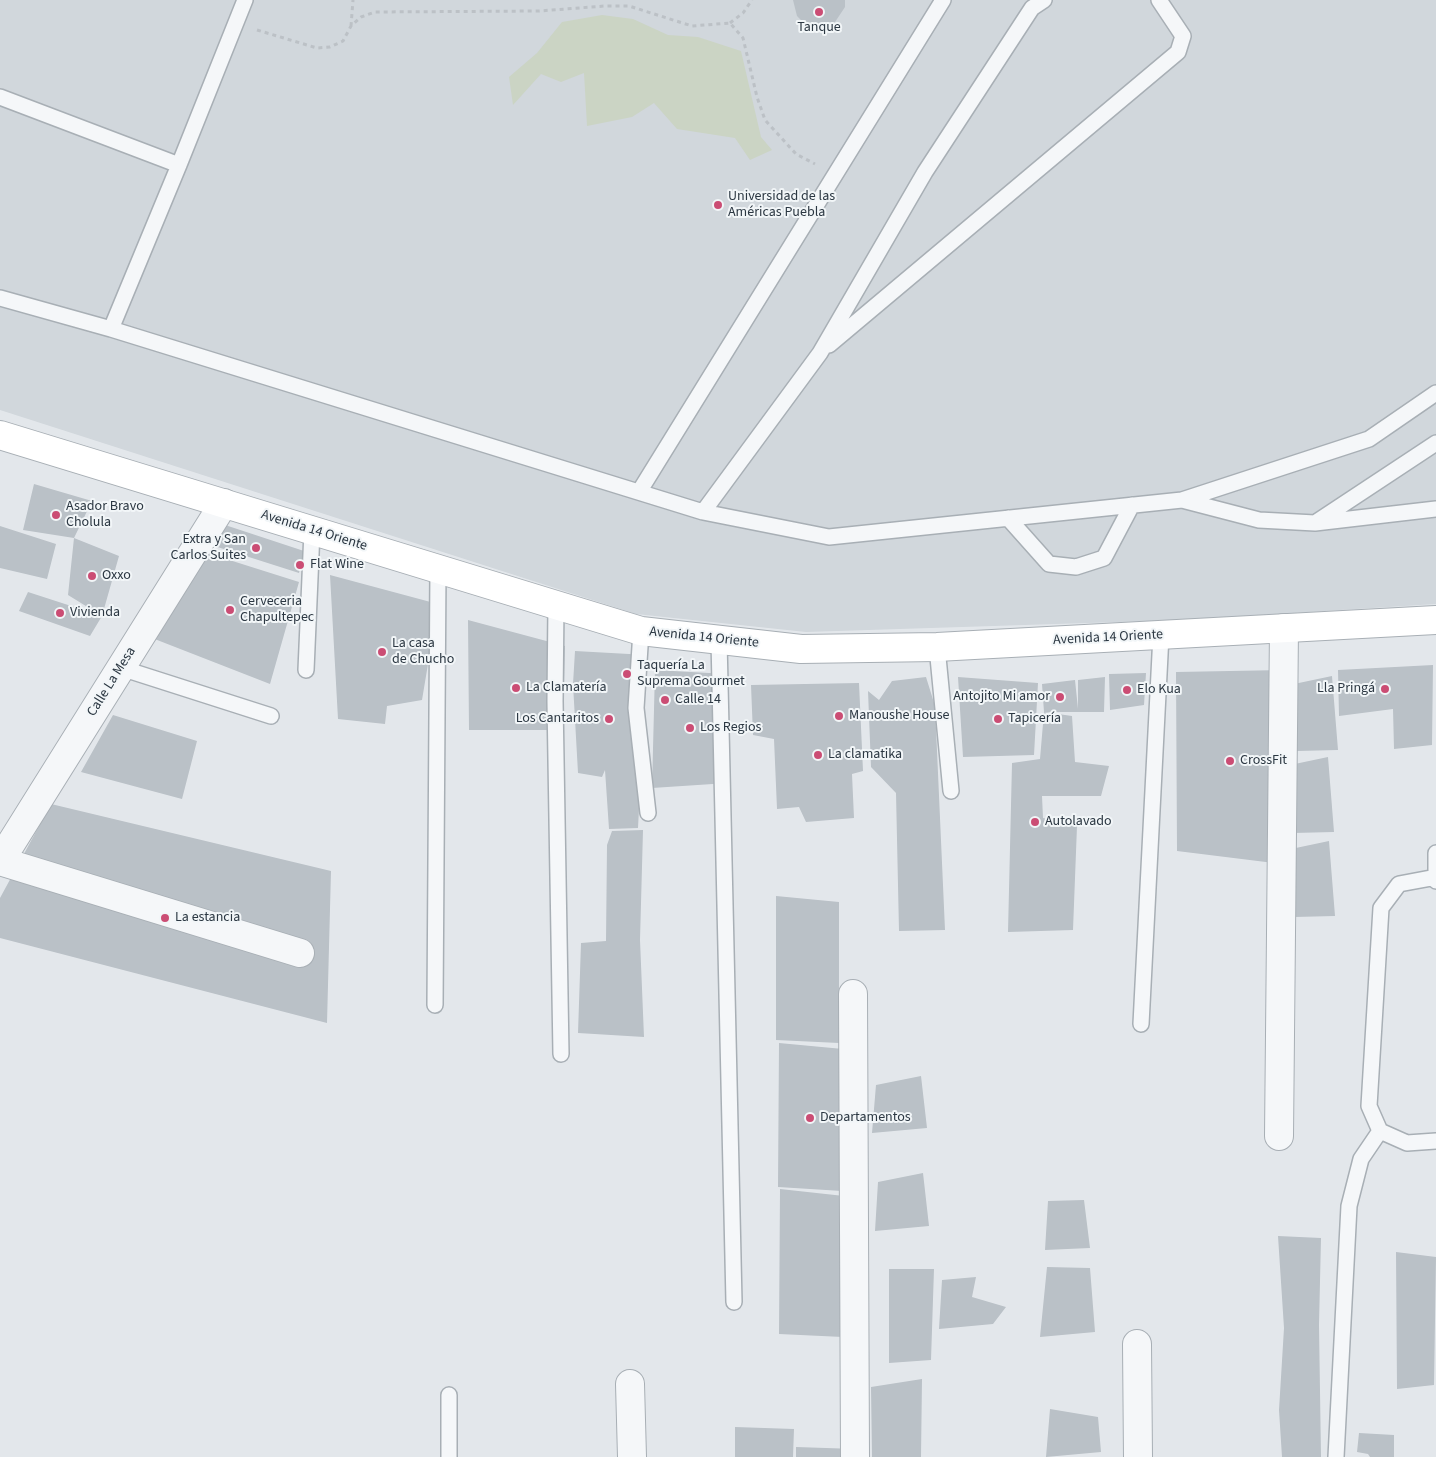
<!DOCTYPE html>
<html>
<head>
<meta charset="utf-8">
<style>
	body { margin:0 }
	canvas { display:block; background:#e3e7eb }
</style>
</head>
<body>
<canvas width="1436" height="1457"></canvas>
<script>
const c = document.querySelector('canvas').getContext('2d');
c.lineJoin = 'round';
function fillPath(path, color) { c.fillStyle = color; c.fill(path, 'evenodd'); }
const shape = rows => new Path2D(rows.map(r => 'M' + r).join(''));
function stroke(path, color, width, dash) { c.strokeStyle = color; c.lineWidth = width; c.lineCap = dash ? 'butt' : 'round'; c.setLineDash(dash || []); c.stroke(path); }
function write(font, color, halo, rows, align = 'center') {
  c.font = font + ' "Source Sans 3",sans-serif'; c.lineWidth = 4; c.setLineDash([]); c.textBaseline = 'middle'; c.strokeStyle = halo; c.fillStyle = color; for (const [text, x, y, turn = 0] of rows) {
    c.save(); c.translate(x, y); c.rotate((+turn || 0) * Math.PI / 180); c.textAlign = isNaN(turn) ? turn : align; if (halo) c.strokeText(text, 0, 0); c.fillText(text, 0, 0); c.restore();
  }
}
fillPath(shape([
	[0,0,1436,0,1436,604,1181,620,806,632,636,614,0,410]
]), '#d1d7dc');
fillPath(shape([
	[602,15,633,19,668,35,698,37,741,51,761,137,772,150,750,160,735,138,677,129,654,103,632,117,587,126,584,73,561,82,541,74,513,105,509,77,537,53,562,22]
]), '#cbd4c4');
fillPath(shape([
	[793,0,845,0,845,7,835,22,819,28,803,22,797,16],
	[34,484,92,501,74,538,23,530],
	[222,524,304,551,299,573,208,544],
	[0,526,56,544,47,579,0,568],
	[74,538,119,556,102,616,68,595],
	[204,552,299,582,270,684,152,638],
	[330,575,438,604,422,700,387,706,385,724,338,719],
	[28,592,102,616,90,636,19,611],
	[468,620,565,646,563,730,469,730],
	[575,651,647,655,638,828,609,829,605,770,602,777,578,773,573,684],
	[1433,665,1432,745,1394,749,1393,709,1339,716,1338,670],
	[655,670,727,674,728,783,652,788],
	[1284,670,1282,864,1177,851,1176,672],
	[1146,673,1144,705,1110,710,1109,674],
	[1332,676,1338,750,1297,751,1294,684],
	[926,677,935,706,945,930,899,931,896,793,871,767,868,691,879,700,892,681],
	[958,677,1038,683,1034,755,963,757],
	[1105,677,1104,712,1044,712,1042,684,1075,680,1078,709,1078,680],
	[859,683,863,771,852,774,854,818,806,822,799,807,777,809,774,739,753,735,751,685],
	[1044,712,1072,716,1075,762,1109,766,1101,796,1042,796,1043,818,1077,826,1073,930,1008,932,1012,763,1040,759],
	[113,715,197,741,182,799,81,772],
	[1328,757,1334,832,1293,833,1290,765],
	[51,804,331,871,327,1023,0,938,0,898],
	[643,830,640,940,644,1037,578,1033,581,943,606,941,607,845,612,831],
	[1329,841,1335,916,1294,917,1291,849],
	[776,896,839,902,839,1043,776,1040],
	[779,1043,843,1049,842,1191,778,1187],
	[921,1076,927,1128,872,1133,876,1085],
	[923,1173,929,1226,875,1231,878,1182],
	[780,1189,844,1196,843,1337,779,1334],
	[1084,1200,1090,1248,1045,1250,1048,1201],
	[1278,1236,1321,1238,1319,1325,1321,1457,1282,1457,1279,1410,1284,1328],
	[1396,1252,1436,1257,1434,1385,1397,1389],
	[1047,1267,1090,1268,1095,1332,1040,1337],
	[889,1269,934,1269,931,1360,889,1363],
	[976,1277,972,1297,1006,1307,993,1324,939,1329,942,1280],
	[922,1379,921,1457,872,1457,871,1387],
	[1050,1409,1098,1417,1101,1452,1046,1457],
	[735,1427,794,1429,793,1457,735,1457],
	[1359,1433,1394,1435,1394,1457,1370,1457,1368,1454,1357,1452],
	[796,1447,856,1449,856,1457,796,1457]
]), '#bac1c7');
const lane = shape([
	[0,97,179,165],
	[0,298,111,329,703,512,829,537,1182,500,1369,439,1436,393],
	[111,329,179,165,245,0],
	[829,345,1178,52,1183,36,1159,0],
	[639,492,943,0],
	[1182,500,1259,520,1315,523,1436,509],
	[703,512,820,353,925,172,1032,8,1044,0],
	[1008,518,1049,564,1076,567,1104,558,1132,505],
	[1318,521,1436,443],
	[556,605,555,701,561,1054],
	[641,631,636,708,648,813],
	[719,640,734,1302],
	[937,647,951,791],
	[121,668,271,716],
	[306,670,312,531],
	[1436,853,1436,881],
	[1436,877,1399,884,1381,908,1369,1106,1380,1131,1407,1143,1436,1141],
	[435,1005,438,569],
	[1141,1024,1161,635],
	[449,1457,449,1395],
	[1336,1457,1349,1206,1361,1159,1380,1131]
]);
const street = shape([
	[0,861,224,503],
	[0,861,300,953],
	[853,994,855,1457],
	[1279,1136,1284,628],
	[1137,1344,1138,1457],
	[630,1384,632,1457]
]);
const secondary = shape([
	[0,435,641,631,801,649,937,647,1436,620]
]);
stroke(lane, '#a8afb5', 18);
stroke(street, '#a8afb5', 30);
stroke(secondary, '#a8afb5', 30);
stroke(shape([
	[730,23,743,13,752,0],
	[351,26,353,0],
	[257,30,317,48,330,47,343,41,351,26,361,17,375,12,539,11,605,6,629,6,692,26,730,23,743,38,757,97,765,120,796,154,815,164]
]), '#bcc1c6', 3, [4, 4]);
stroke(lane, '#f5f7f9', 15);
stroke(street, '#f5f7f9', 28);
stroke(secondary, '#fff', 28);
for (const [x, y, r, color] of [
	[819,12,5,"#cb4d74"],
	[718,205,5,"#cb4d74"],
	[56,515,5,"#cb4d74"],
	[256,548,5,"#cb4d74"],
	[300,565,5,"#cb4d74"],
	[92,576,5,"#cb4d74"],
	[230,610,5,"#cb4d74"],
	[60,613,5,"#cb4d74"],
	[382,652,5,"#cb4d74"],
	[627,674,5,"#cb4d74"],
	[516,688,5,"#cb4d74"],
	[1385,689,5,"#cb4d74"],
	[1127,690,5,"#cb4d74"],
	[1060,697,5,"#cb4d74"],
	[665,700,5,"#cb4d74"],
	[839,716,5,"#cb4d74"],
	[609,719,5,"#cb4d74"],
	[998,719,5,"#cb4d74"],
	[690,728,5,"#cb4d74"],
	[818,755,5,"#cb4d74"],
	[1230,761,5,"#cb4d74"],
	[1035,822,5,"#cb4d74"],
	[165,918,5,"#cb4d74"],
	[810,1118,5,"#cb4d74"]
]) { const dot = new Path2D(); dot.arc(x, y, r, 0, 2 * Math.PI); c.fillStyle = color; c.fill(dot); stroke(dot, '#f2f6f8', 2); }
write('14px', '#2b3742', '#f2f6f8', [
	["Tanque",819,28,"center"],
	["Universidad de las",728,197],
	["Américas Puebla",728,213],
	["Asador Bravo",66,507],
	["Cholula",66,523],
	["Extra y San",246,540,"right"],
	["Carlos Suites",246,556,"right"],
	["Flat Wine",310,565],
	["Oxxo",102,576],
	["Cerveceria",240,602],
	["Chapultepec",240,618],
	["Vivienda",70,613],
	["La casa",392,644],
	["de Chucho",392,660],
	["Taquería La",637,666],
	["Suprema Gourmet",637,682],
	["La Clamatería",526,688],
	["Lla Pringá",1375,689,"right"],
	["Elo Kua",1137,690],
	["Antojito Mi amor",1050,697,"right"],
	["Calle 14",675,700],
	["Manoushe House",849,716],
	["Los Cantaritos",599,719,"right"],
	["Tapicería",1008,719],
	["Los Regios",700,728],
	["La clamatika",828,755],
	["CrossFit",1240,761],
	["Autolavado",1045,822],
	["La estancia",175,918],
	["Departamentos",820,1118]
], 'left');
write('14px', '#2b3742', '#f2f6f8', [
	["Avenida 14 Oriente",314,531,17],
	["Avenida 14 Oriente",704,638,6],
	["Avenida 14 Oriente",1108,638,-3],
	["Calle La Mesa",112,682,-58]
]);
</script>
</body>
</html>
